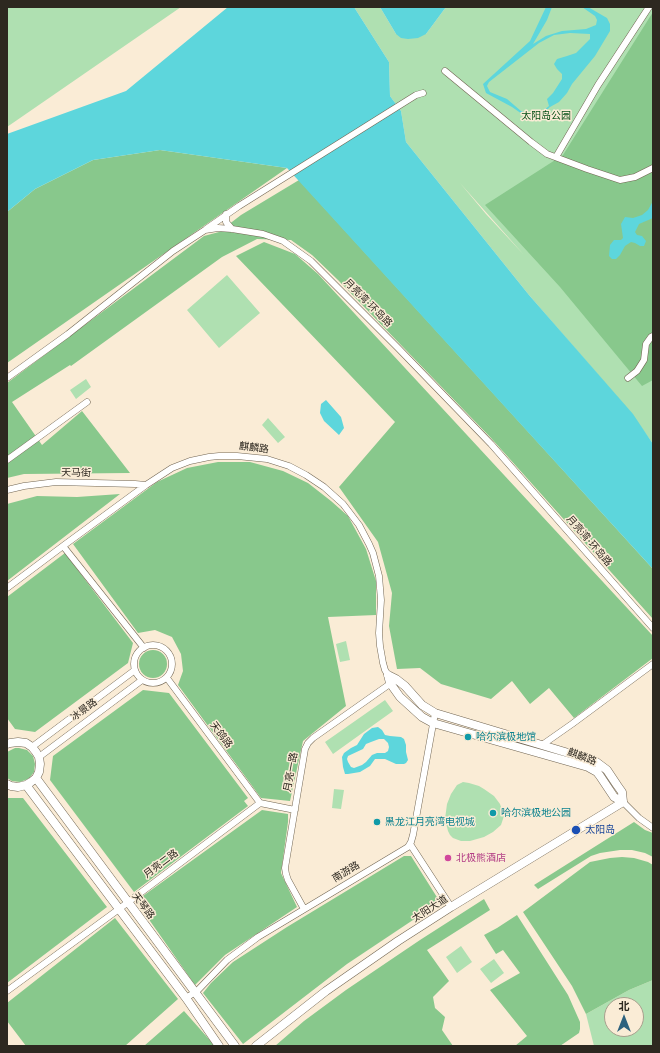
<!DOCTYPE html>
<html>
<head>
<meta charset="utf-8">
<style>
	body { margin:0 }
	#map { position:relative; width:660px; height:1053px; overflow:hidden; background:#faecd6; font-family:"IBM Plex Sans","Noto Sans SC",sans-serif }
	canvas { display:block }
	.frame { position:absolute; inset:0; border:8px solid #2d2820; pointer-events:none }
	.north { position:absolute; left:604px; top:997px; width:40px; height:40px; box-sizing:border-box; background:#faecd6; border:1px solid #a89e8d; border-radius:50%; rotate:0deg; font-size:11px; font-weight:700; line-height:16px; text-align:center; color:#2d2820 }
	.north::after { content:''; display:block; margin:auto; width:14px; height:18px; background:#2e627e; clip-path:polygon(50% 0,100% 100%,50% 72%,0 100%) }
</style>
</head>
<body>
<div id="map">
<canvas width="660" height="1053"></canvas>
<div class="frame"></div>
<div class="north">北</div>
</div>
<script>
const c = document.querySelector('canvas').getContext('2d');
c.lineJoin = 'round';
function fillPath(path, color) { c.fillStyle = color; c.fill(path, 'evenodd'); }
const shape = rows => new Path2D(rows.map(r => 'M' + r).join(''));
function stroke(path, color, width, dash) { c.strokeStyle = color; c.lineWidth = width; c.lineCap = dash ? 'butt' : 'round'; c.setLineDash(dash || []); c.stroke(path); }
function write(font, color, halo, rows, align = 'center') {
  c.font = font + ' "IBM Plex Sans","Noto Sans SC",sans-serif'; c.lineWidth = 3; c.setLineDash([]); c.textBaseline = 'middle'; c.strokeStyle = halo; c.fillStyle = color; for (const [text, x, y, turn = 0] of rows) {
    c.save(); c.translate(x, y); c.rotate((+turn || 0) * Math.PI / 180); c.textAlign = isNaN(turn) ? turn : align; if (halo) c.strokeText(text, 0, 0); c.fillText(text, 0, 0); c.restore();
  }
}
fillPath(shape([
	[7,7,181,7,7,127],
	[354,7,380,7,396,34,426,34,446,7,653,7,653,444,631,413,529,295,406,142,401,111,390,96,389,62],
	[460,183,524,255,486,214],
	[227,275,260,313,219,348,187,310],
	[86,379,91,387,76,399,70,390],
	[268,418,285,437,278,443,262,425],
	[346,641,350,660,340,662,336,644],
	[385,700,393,711,333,754,325,742],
	[463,782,469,783,479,786,484,789,494,796,500,804,504,816,501,825,493,832,484,837,470,841,461,841,453,838,450,835,448,831,445,819,447,804,451,794,457,785],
	[334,789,344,790,341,809,332,808],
	[461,946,472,962,457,973,446,957],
	[494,959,504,973,491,983,480,969],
	[653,980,653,1046,594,1046,586,1014,629,990],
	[612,1005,636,1005,636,1029,612,1029]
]), '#afe0b1');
fillPath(shape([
	[653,12,653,380,642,386,560,287,485,205,563,155],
	[160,150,287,168,7,363,7,212,35,189,93,160],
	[299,180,653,569,653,619,491,438,338,280,312,255,291,240,257,239,222,257,71,366,70,365,12,402,42,445,82,411,130,473,24,474,7,478,7,383,204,236,219,232,241,215],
	[264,242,295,254,318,274,653,636,653,658,574,718,549,688,530,704,512,681,491,699,441,684,420,668,397,669,389,626,392,593,378,542,339,487,395,422,236,256],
	[218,462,250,462,283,471,308,483,331,501,348,516,366,549,376,581,376,615,328,617,346,706,303,741,290,801,261,798,178,685,183,671,181,654,172,637,155,630,138,633,73,544,157,482,187,468],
	[120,494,7,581,7,504,37,496,77,497],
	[65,553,133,643,128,663,35,732,15,729,7,718,7,597],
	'139 664a14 14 0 1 1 28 0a14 14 0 1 1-28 0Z',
	[143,690,169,693,248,798,244,801,248,806,134,892,50,780,53,756],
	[15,748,19,748,27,750,33,756,35,764,34,772,31,776,28,779,20,782,12,781,7,778,7,752],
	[7,798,23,798,107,907,7,983],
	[262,810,288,814,288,822,281,873,297,907,225,955,195,985,136,901],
	[634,822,645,830,653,833,653,857,645,853,632,850,620,850,600,853,591,856,538,889,534,885],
	[404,856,411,856,440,902,347,964,243,1044,203,993,211,983,233,962,287,927],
	[622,857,634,858,648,862,653,865,653,980,629,990,586,1014,572,986,523,912,590,862,610,858],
	[484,899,490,910,427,950,449,981,433,997,435,1008,445,1017,442,1030,453,1046,275,1046,304,1021,346,990,420,940],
	[517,915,568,995,580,1022,580,1029,579,1033,560,1046,515,1046,527,1036,490,990,520,973,503,950,496,954,484,935,497,928],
	[115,918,178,999,125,1046,26,1046,7,1021,7,1003],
	[184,1011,215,1046,144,1046]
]), '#88c88c');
fillPath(shape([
	[228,7,354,7,389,62,390,96,401,111,406,142,529,295,633,414,653,444,653,569,287,168,160,150,93,160,35,189,7,212,7,134,126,91],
	[380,7,446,7,426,34,418,38,408,39,401,38,396,34],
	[546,7,552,7,547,20,533,44,546,36,562,31,586,29,596,25,597,20,595,16,582,7,588,7,607,18,610,24,610,31,595,56,572,84,567,93,559,102,550,107,541,115,535,118,522,114,512,107,486,93,483,84,530,41],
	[570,33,590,34,590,39,576,53,567,56,557,59,554,64,557,69,562,74,562,79,553,93,547,99,549,106,538,115,532,115,521,111,507,99,490,92,487,86,489,82,539,43,554,35],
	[653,201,653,218,639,224,635,232,637,235,642,236,646,241,644,246,640,246,635,243,631,242,625,246,620,255,616,259,612,259,609,256,610,245,614,240,621,240,623,238,621,224,625,217,633,218,642,215,648,210],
	[326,400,341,417,344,428,339,435,324,421,320,413,321,404],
	[378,727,382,730,385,735,390,736,401,737,404,739,406,745,406,752,408,760,406,763,404,764,396,764,385,759,375,759,370,766,360,772,348,774,345,774,343,767,342,757,344,753,351,748,357,745,364,734,372,728],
	[379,739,384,739,388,743,389,747,388,751,385,753,377,753,372,755,366,762,362,765,354,768,351,767,348,762,347,759,348,756,363,749,366,744,371,742]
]), '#5dd6dc');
const minor = shape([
	[445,71,531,142,547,154,587,169,620,180,635,177,653,168],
	[556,157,598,85,649,7],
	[226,214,226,222,232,229],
	[206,229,239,206,416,95,423,93],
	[7,378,68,334,173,251,205,230,218,228,232,229,263,234,283,241,311,261,398,348,491,444,653,628],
	[628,378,637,371,644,360,646,344,651,337,653,336],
	[7,460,87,402],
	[7,490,24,486,56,482,135,484,146,485],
	[63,546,144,648],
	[7,588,63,546,146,485,172,468,190,461,209,457,219,456,237,456,267,459,289,466,306,475,324,487,343,504,359,525,369,544,373,553,379,576,381,600,379,633,380,646,383,663,385,670,388,675],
	'134 664a19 19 0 1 1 38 0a19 19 0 1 1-38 0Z',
	[167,678,260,803],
	[542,745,572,724,653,664],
	[32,747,135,670],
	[39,757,142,680],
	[623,802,639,818,653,828],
	[410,844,451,907],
	[304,909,288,880,286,874,285,868,305,749,308,743,313,738,394,681],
	[7,991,119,909,260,803,295,810],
	[186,998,197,991,227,960,258,937,408,847,411,842,413,835,435,713]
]);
const major = shape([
	[388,675,396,679,405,686,422,705,435,713,595,761,607,770,617,785,622,792,623,802],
	[388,675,390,683,400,697,422,717,433,723,588,767,597,772,600,776,614,797,623,802],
	[7,744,10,743,18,742,26,743,32,747,36,752,39,757,40,764,39,772,36,778,31,782,26,785,18,787,11,786,7,784],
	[36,778,235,1046],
	[26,785,186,998,219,1046],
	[256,1046,326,991,398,941,451,907,623,802]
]);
stroke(minor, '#726653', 7);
stroke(major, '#726653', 9);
stroke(minor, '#fff', 6);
stroke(major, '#fff', 8);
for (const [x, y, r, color] of [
	[468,737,4,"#0f9aa8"],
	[493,813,4,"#0f9aa8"],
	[377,822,4,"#0f9aa8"],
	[576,830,5,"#1a4fb4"],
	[448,858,4,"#d1479c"]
]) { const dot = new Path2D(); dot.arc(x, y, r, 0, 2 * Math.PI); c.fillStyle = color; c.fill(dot); stroke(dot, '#faecd6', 1.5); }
write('10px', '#064f17', '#faecd6', [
	["太阳岛公园",546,116]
]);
write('10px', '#2d2820', '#faecd6', [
	["月亮湾·环岛路",368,303,45],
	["麒麟路",254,448,7],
	["天马街",76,473,1],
	["月亮湾·环岛路",589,541,49],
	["冰景路",84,710,-37],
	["天鸽路",221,735,53],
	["麒麟路",582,757,20],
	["月亮一路",291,772,-80],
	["月亮二路",161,864,-37],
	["南游路",346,872,-31],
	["天琴路",143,906,53],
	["太阳大道",430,909,-33]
]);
write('10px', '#0d838f', '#faecd6', [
	["哈尔滨极地馆",476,737],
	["哈尔滨极地公园",501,813],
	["黑龙江月亮湾电视城",385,822]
], 'left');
write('10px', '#164399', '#faecd6', [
	["太阳岛",585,830]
], 'left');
write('10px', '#b23c85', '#faecd6', [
	["北极熊酒店",456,858]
], 'left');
</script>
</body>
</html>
